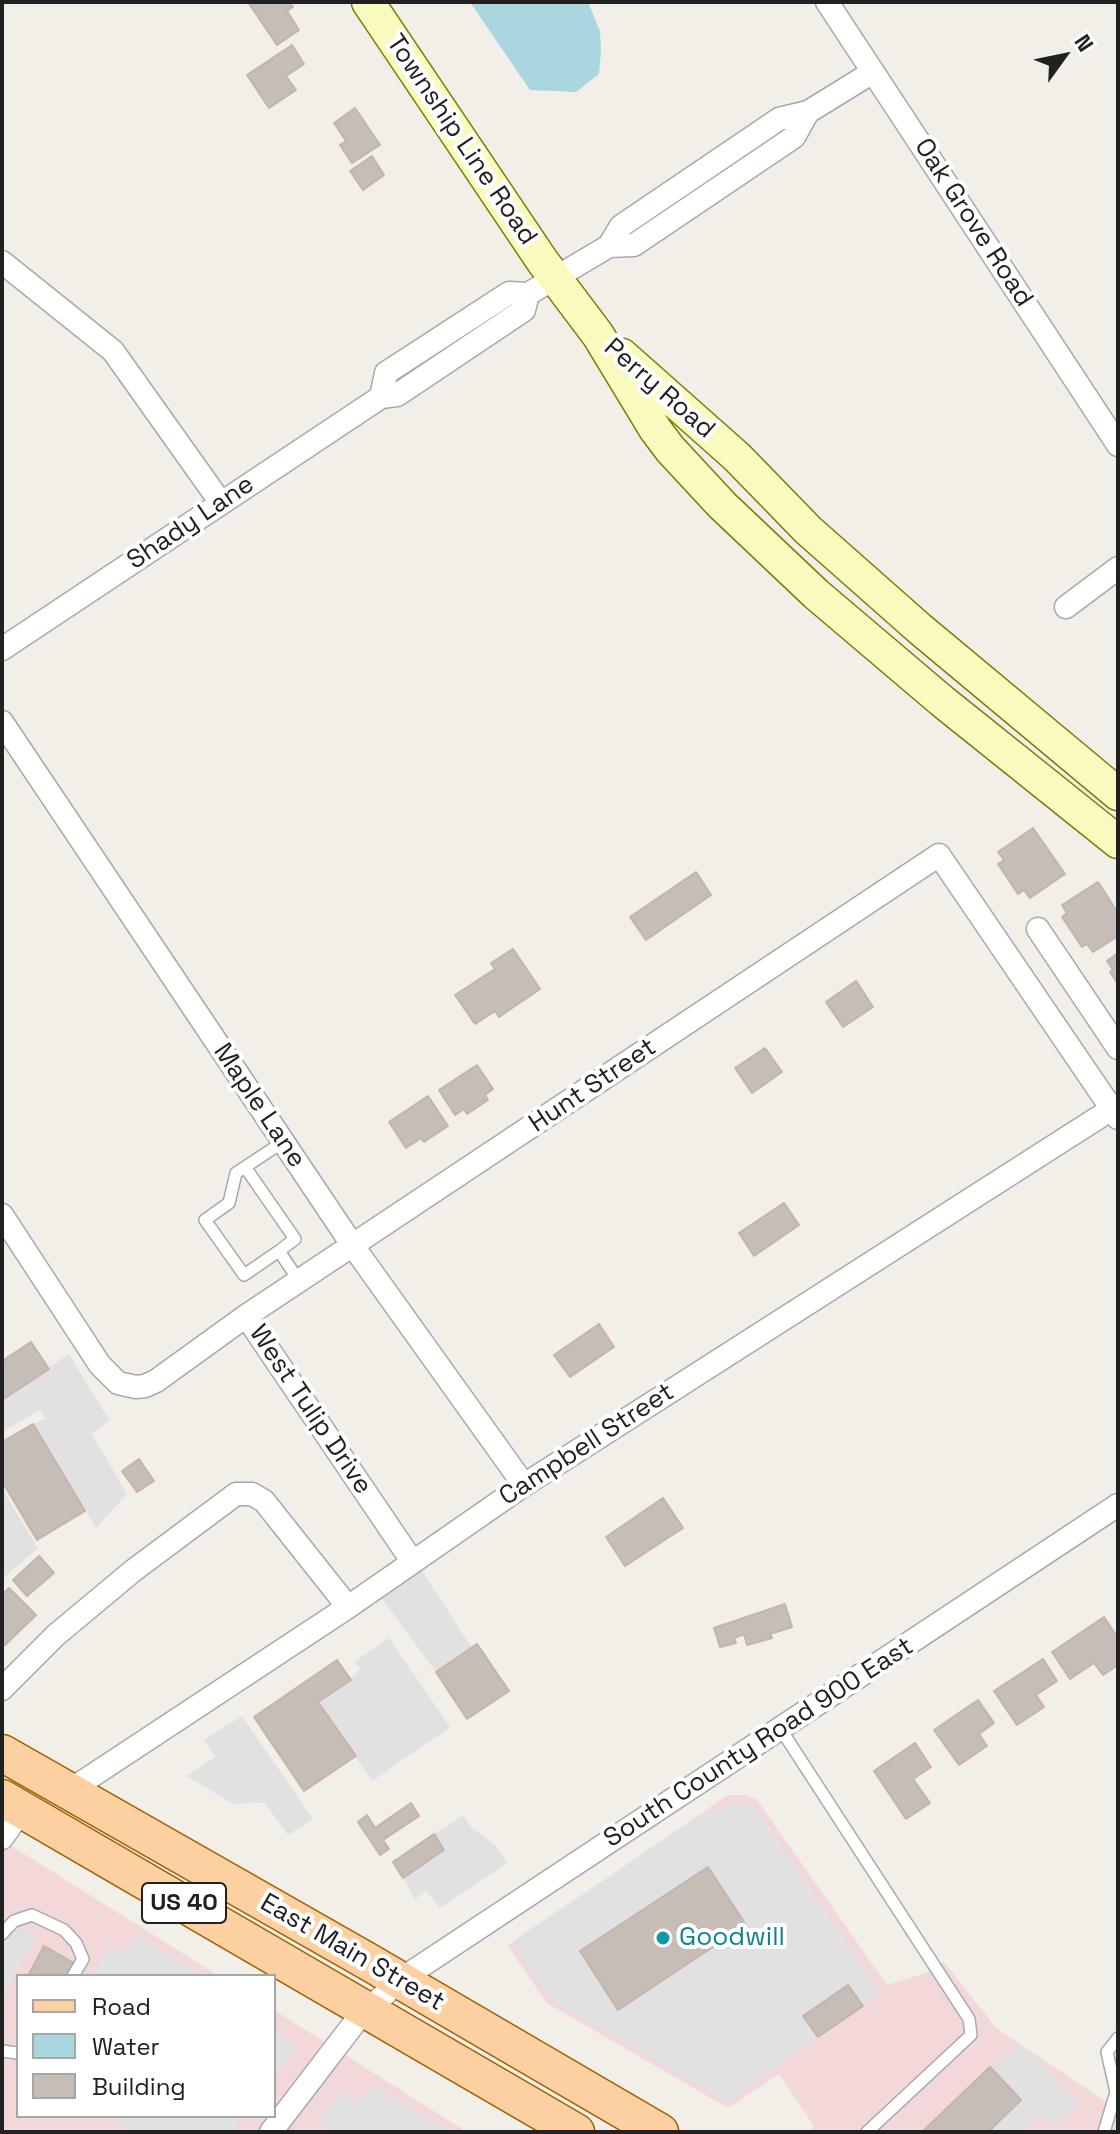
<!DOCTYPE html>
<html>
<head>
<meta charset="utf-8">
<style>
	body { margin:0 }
	#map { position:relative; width:1120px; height:2134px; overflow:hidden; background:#f2eee8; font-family:"Space Grotesk",sans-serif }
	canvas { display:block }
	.frame { position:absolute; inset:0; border:4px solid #212121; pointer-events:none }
	.legend { position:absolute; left:16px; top:1974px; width:260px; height:144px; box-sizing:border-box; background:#fff; border:2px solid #a6a6a6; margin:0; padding:10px 14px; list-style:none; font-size:24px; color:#212121 }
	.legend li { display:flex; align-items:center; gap:16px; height:40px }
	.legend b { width:40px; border:2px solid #a6a6a6 }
	.north { position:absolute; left:1024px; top:16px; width:80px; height:80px; -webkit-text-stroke:6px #fff; paint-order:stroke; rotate:57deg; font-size:22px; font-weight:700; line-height:32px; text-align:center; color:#212121 }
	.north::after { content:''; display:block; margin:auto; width:28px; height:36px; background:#212121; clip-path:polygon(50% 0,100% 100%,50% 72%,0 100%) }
</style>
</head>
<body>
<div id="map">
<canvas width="1120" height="2134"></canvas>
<div class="frame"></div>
<ul class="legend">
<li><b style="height:10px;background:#fdd0a2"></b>Road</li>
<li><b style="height:22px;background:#a9d6df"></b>Water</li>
<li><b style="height:22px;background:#c7bdb7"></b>Building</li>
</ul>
<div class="north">N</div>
</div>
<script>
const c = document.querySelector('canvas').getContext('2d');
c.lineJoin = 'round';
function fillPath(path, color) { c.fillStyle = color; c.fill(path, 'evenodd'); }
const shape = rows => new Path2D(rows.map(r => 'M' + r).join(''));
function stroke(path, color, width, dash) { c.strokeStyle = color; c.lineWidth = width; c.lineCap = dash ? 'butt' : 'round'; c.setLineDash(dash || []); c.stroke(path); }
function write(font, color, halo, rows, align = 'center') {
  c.font = font + ' "Space Grotesk",sans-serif'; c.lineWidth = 8; c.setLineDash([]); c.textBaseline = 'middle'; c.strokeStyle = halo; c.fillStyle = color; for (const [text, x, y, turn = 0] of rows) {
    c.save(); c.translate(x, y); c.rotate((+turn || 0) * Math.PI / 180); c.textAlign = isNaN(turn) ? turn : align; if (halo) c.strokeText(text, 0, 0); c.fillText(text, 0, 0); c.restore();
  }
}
fillPath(shape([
	[728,1795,746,1795,757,1800,887,1985,923,1974,944,1962,996,2028,1118,2110,1118,2132,808,2132,814,2126,779,2074,728,2108,547,2003,508,1946],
	[2,1840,219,1976,18,1976,18,2116,274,2116,274,2010,467,2132,2,2132]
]), '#f2d8d9');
fillPath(shape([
	[69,1354,109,1420,92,1434,127,1494,96,1528,33,1424,46,1419,40,1410,2,1432,2,1400],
	[2,1489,38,1548,2,1579],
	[420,1568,472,1648,436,1672,380,1596],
	[389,1638,450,1727,372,1781,318,1702,351,1679,360,1669,354,1662],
	[242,1716,313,1819,288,1835,264,1802,233,1804,187,1776,215,1757,204,1740],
	[736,1800,743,1809,752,1802,880,1992,728,2102,554,2002,536,1981,513,1941,711,1808,715,1815],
	[463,1815,471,1827,496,1846,508,1863,440,1908,426,1891,415,1899,403,1878,444,1851,434,1834],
	[2,1915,37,1937,2,1998],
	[137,1937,205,1976,93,1976,110,1945,125,1953],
	[274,2033,296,2046,285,2064,274,2071],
	[1020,2044,1079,2103,1055,2125,1039,2116,1022,2132,988,2132,1021,2100,990,2067],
	[371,2085,447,2129,445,2132,328,2132,330,2128,318,2120,343,2091,357,2103],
	[107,2116,240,2116,234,2132,133,2132]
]), '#e1e1e1');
fillPath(shape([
	[470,2,588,2,600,31,601,51,599,74,576,92,530,90]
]), '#a9d6df');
const building = shape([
	[248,2,289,2,293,7,287,11,299,30,277,45,248,2],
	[292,45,304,64,286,76,296,90,269,108,247,75,292,45],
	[355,108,380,145,352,163,340,145,346,141,334,123,355,108],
	[372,156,384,175,363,190,350,171,372,156],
	[1033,828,1065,874,1030,898,1024,890,1018,894,998,864,1004,860,998,852,1033,828],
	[696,872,711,895,646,940,630,917,696,872],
	[1098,882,1118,913,1118,936,1093,952,1087,944,1082,947,1062,917,1067,913,1062,905,1098,882],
	[513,949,540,989,499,1017,495,1011,475,1024,455,995,495,969,491,963,513,949],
	[1118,953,1118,984,1110,972,1113,970,1107,961,1118,953],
	[856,981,873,1007,843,1027,826,1002,856,981],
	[765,1048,782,1072,752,1093,735,1068,765,1048],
	[477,1065,493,1089,485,1095,488,1100,467,1114,464,1109,455,1115,439,1090,477,1065],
	[428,1096,448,1126,424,1142,421,1138,406,1148,389,1122,428,1096],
	[784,1203,799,1225,754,1256,739,1233,784,1203],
	[599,1324,614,1347,570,1377,554,1355,599,1324],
	[31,1342,49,1369,2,1400,2,1361,31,1342],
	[33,1424,85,1511,37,1540,2,1481,2,1442,33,1424],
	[139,1459,154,1481,137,1492,122,1471,139,1459],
	[663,1498,683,1528,625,1566,606,1537,663,1498],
	[39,1556,54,1573,27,1596,13,1580,39,1556],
	[9,1588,36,1615,5,1645,2,1642,2,1595,9,1588],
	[785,1604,792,1627,770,1634,772,1638,747,1645,744,1634,734,1638,736,1643,720,1647,714,1628,785,1604],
	[1104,1617,1118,1638,1118,1665,1103,1675,1094,1663,1070,1679,1052,1652,1104,1617],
	[477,1644,509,1691,467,1719,436,1672,477,1644],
	[1043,1659,1057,1681,1036,1695,1044,1707,1017,1725,994,1691,1043,1659],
	[337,1660,351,1680,318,1702,356,1756,304,1791,254,1717,337,1660],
	[978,1700,994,1723,979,1734,987,1746,959,1765,934,1730,978,1700],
	[915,1743,931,1767,913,1779,930,1803,906,1819,874,1771,915,1743],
	[411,1803,419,1816,383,1840,389,1849,380,1855,358,1822,367,1815,375,1828,411,1803],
	[434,1834,444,1850,403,1878,393,1862,434,1834],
	[708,1867,746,1925,618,2010,580,1951,708,1867],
	[44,1946,74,1963,66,1976,28,1976,44,1946],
	[848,1985,863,2006,818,2037,803,2016,848,1985],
	[990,2067,1021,2100,988,2132,922,2132,990,2067]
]);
fillPath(building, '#c7bdb7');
stroke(building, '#c4b4aa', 2);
const lane = shape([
	[283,1142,236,1173,229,1203,205,1220,244,1275,279,1251,299,1281],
	[245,1167,295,1239,279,1251],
	[780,1728,969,2019,971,2035,867,2132],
	[2,1934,14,1921,32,1915,64,1930,76,1943,83,1959,73,1976],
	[2,2051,18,2053],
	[1104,2132,1116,2092,1107,2052,1118,2038]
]);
const street = shape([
	[827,2,1118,445],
	[808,112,794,137,634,245,609,246,621,226,779,119,808,112,873,72],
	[2,262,113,351,221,503],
	[381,397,386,373,509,293,528,294,609,246],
	[1066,607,1118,568],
	[2,649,381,397,397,395,524,310,528,294],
	[2,722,353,1246,524,1485],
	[1038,929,1118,1048],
	[2,1215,100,1365,118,1383,136,1387,145,1386,156,1381,246,1316,939,855,1118,1118],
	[246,1316,412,1561],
	[2,1689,56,1635,134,1570,236,1494,252,1494,264,1501,348,1607],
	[69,1791,348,1607,524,1485,1118,1105],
	[2,1838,22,1810],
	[271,2132,356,2021,400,1980,1118,1505]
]);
const secondary = shape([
	[368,2,543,262,598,335,655,429,670,449,722,505,816,594,942,701,1118,842],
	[622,355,737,457,808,530,920,629,1118,794]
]);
const primary = shape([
	[2,1753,367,1961,660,2132],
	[2,1798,576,2132]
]);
stroke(lane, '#a8a8a8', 14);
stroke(street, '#a8a8a8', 25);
stroke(secondary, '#787d04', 35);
stroke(primary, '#9f6000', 39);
stroke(lane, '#fff', 11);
stroke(street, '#fff', 22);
stroke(secondary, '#faf9be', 32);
stroke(primary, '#fdd0a2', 36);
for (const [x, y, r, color] of [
	[663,1938,8,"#0f9aa8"]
]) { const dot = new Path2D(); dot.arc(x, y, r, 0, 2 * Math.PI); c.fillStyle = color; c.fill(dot); stroke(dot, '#fff', 3); }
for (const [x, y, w] of [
	[184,1903,84]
]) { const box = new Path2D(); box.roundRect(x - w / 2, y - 20, w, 40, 6); c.fillStyle = '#fff'; c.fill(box); stroke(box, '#212121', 2); }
write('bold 24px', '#212121', null, [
	["US 40",184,1903]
]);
write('26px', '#212121', '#fff', [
	["Township Line Road",461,140,56],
	["Oak Grove Road",973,223,57],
	["Perry Road",659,389,41],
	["Shady Lane",191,523,-34],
	["Hunt Street",593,1086,-34],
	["Maple Lane",259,1106,56],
	["West Tulip Drive",310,1410,56],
	["Campbell Street",587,1445,-33],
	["South County Road 900 East",759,1743,-33],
	["East Main Street",352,1953,30]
]);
write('26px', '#0d838f', '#fff', [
	["Goodwill",679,1938]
], 'left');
</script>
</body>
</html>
